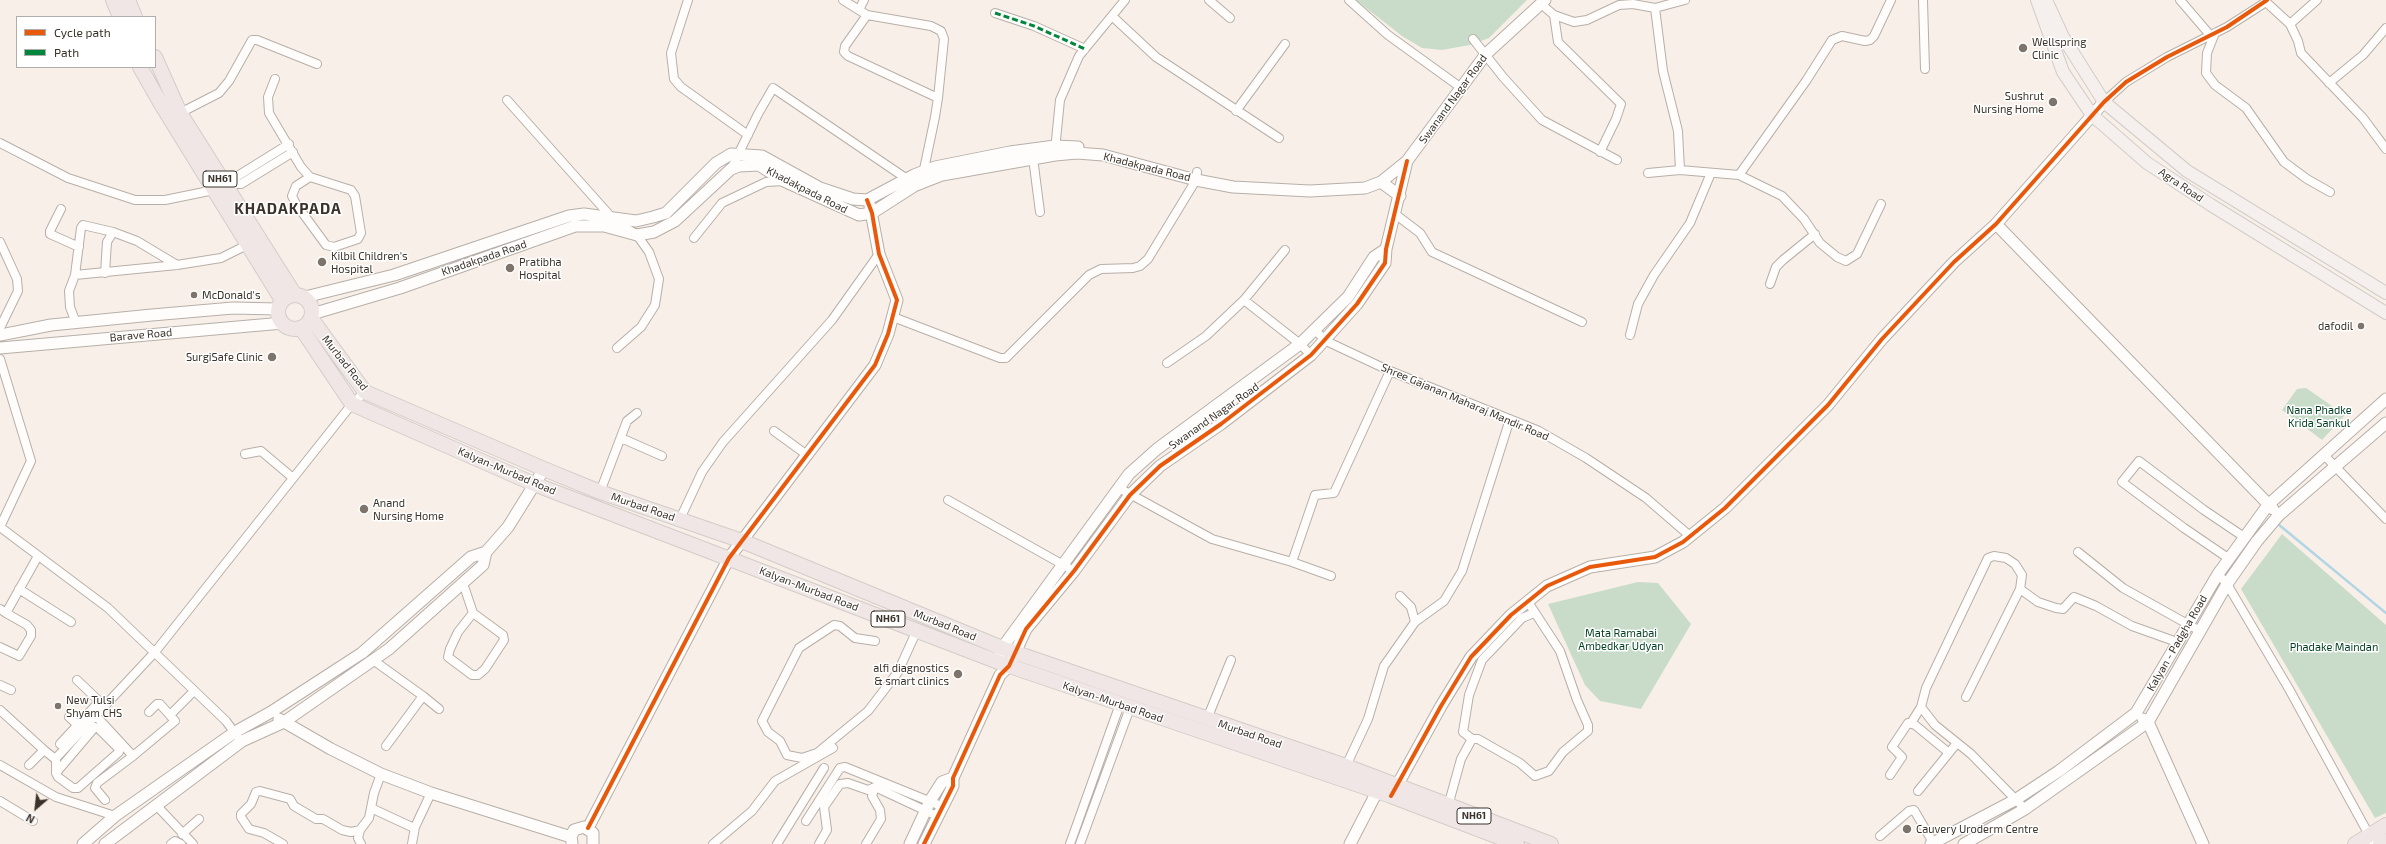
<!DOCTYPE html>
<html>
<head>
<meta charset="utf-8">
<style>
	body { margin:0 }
	#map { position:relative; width:2386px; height:844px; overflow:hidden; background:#f8f0e8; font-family:"Exo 2",sans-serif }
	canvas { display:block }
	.legend { position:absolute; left:16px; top:16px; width:140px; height:52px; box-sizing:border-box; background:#fff; border:1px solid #b1adaa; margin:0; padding:5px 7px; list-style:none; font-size:12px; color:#3b332a }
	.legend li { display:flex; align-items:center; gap:8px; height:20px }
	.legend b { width:20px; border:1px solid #b1adaa }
	.north { position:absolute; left:16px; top:788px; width:40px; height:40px; -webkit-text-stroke:3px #fff; paint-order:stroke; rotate:208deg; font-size:11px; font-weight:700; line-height:16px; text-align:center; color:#3b332a }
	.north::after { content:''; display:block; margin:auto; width:14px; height:18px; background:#3b332a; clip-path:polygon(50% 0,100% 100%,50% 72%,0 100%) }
</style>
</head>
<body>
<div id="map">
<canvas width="2386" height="844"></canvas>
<ul class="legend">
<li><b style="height:5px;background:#e8590c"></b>Cycle path</li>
<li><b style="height:5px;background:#00873e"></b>Path</li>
</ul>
<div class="north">N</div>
</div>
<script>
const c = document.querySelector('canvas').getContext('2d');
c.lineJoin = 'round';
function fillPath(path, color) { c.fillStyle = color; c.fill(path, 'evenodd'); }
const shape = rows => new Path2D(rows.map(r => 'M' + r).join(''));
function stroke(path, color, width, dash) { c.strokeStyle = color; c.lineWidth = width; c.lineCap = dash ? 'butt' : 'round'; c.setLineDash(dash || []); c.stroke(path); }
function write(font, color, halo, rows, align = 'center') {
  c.font = font + ' "Exo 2",sans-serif'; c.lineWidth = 3; c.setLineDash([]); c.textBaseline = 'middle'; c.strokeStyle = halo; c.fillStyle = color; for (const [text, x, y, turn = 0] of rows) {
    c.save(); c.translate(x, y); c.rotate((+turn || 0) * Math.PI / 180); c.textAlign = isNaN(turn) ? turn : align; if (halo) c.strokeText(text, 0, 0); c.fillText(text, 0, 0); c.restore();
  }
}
fillPath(shape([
	[1356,0,1527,0,1489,38,1470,45,1442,50,1422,48,1402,36],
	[2306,388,2345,415,2322,440,2282,410,2297,389],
	[2282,534,2386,625,2386,813,2375,818,2241,589],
	[1638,582,1658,583,1691,624,1641,709,1600,701,1585,685,1548,604]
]), '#c9dcc9');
stroke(shape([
	[2278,524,2386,613]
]), '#b1d5e4', 2.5);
const street = shape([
	[688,0,671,53,674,79,681,87,748,135],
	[843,0,867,15],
	[1209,0,1230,18],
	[1349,0,1388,35,1460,87],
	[1923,0,1925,69],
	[2180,0,2210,35],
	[2266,2,2290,24,2298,41,2301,53,2363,118,2386,149],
	[1541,4,1554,15,1574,22,1587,20,1619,5,1633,4,1655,8,1685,0],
	[1655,8,1663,71,1678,131,1680,170],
	[859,10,864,0],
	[995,13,1034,26,1085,49],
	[1554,15,1558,42,1621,104,1616,119,1600,152],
	[1112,16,1156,57,1279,138],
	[2290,24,2317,0],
	[2215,33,2207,53,2206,73,2215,85,2246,108,2284,162,2307,179,2330,192],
	[1473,39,1503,77,1542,120,1617,160],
	[275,79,268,97,269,113,301,167,310,177,351,190,355,196,361,233,358,239,334,247,326,245,296,204,292,196,296,186,310,177],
	[2329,83,2363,55,2386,28],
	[507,100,613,219,637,235,649,252,659,279,655,305,641,327,617,348],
	[2104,102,2126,82,2167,57,2227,27,2266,2],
	[1236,111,1285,44],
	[180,113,219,93,229,81,252,40,257,40,317,64],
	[0,143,68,178,135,200,165,200,214,190],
	[1055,150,1060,100,1079,56,1125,0],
	[1033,158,1040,212],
	[731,169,758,114,773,88,907,179],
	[1648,173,1680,170,1739,175,1782,196,1804,219,1820,243,1837,257,1846,261,1857,254,1881,204],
	[923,174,935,117,938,98,944,39,941,31,931,26,867,15,845,46,844,52,848,56,938,98],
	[1739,175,1806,81,1832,40,1842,36,1865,41,1870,40,1874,36,1891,0],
	[235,184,236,177,289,144],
	[227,189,235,184,241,184,293,152],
	[61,209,50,231,50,234,79,247],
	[1395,214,1420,233,1432,252,1582,322],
	[694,238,722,203,766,182,784,181],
	[0,242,17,279,18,291,0,328],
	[105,273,107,242,113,232,137,241,177,265],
	[75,275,177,265,221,258,247,245],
	[1770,284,1776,267,1783,260,1815,234],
	[1244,300,1300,344,1311,355],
	[893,317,1000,358,1006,358,1089,275,1101,269,1133,268,1140,266,1148,259,1196,180,1197,172],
	[76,323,70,307,69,291,75,275,81,228,83,225,113,232],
	[1315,330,1326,341,1390,371,1539,431,1586,458,1646,498,1690,536],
	[1630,335,1638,304,1654,275,1690,223,1711,173],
	[0,359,31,461,0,527],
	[1167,363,1206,336,1244,300,1285,250],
	[774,431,807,455],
	[621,438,662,456],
	[245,454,261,451,293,478],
	[2324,455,2386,519],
	[1119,488,1212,539,1292,562,1331,576],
	[600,492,627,421,637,413],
	[948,500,1074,571],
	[680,519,702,472,723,442,832,320,879,254],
	[0,527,108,608,226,721,237,736],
	[2078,552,2123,588,2200,631],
	[2228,558,2184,528,2122,482,2139,461,2204,510,2244,537],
	[1292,562,1315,495,1334,493,1390,371],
	[2218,574,2227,584,2289,689,2374,844],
	[460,585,465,589,473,613,458,632,450,649,448,657,472,675,478,675,485,669,504,640,503,635,473,613],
	[19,589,71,622],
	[2020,589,2022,575,2015,564,2006,558,1994,556,1988,558,1926,688,1921,707,1935,725,1971,754,2025,809],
	[0,609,6,613,38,556],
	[1415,622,1444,601,1462,571,1510,419],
	[875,641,855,638,840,626,834,625,799,648,762,721,768,732,780,741,787,755,802,758,817,753,868,711,898,672,917,630],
	[0,647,19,656,31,636,31,630,27,625,6,613],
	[373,660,423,696,386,746],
	[0,685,11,690],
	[423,696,439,709],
	[1966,697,2020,589,2038,602,2056,608,2063,609,2074,597,2096,606,2132,626,2177,642],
	[0,710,44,750,29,765],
	[171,714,194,691],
	[96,716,133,756,97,783,95,788,105,800],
	[69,717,81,728],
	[1207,719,1231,660],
	[1911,723,1921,707],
	[1472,739,1463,732,1469,695,1482,660,1522,618,1534,613],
	[60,744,97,704,98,700,77,680],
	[44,750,54,758,57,757,155,652,352,404,365,392],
	[133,756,175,721,160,704,157,704,149,712],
	[56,757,56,773,58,777,73,788,78,788,119,752,119,749,98,728,95,727,56,773],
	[0,765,56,797,115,816],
	[1346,766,1368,719,1384,666,1415,622,1411,607,1400,596],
	[1890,775,1902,757,1892,747,1908,723,1915,725,1949,753],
	[1918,791,1957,743],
	[0,801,33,821],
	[156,805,193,844],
	[1448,806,1461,759,1472,739,1478,739,1520,763,1535,776,1549,771,1563,752,1588,731,1588,725,1577,700,1560,651,1528,602],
	[371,808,414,828],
	[806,821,840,768,845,767,941,806],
	[182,834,199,819],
	[1880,836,1909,811,1914,810,1934,844],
	[171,844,175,841,181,844],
	[283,844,264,833,249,829,241,817,241,814,251,804,256,792,260,791,290,799,294,806,316,819,323,819,342,830,351,832,360,830],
	[361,844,358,838,360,830,369,818,374,793,381,774],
	[412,844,415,827,431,793],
	[713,844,752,811,775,781,833,748],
	[777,844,824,768],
	[819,844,827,830,824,807,840,784,848,783,868,790,875,787,937,816],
	[866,844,881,819,880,810,872,796,875,787],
	[1070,844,1120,704],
	[1080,844,1130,708]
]);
const secondary = shape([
	[1381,182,1400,196],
	[1996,224,2273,509],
	[305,297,394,275,569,216,584,214,636,221,653,217,666,213,716,163,731,154,762,156,820,188,853,199,867,200,914,175,935,167,1010,152,1055,146,1078,147],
	[312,314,400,288,575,226,604,226,637,235,654,232,675,221,731,169,739,166,759,165,784,181,859,215,872,213,914,186,942,175,1055,155,1077,153,1103,155,1196,180,1233,187,1310,191,1365,188,1381,182,1407,161],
	[0,335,51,325,152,315,233,308,278,309],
	[0,348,283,323],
	[1000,656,1002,648,1129,474,1157,449,1300,344,1348,297,1374,257,1386,249],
	[279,719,331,749,381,774,431,793,571,837],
	[2143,719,2148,722,2203,844],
	[1394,791,1441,706,1471,657,1511,615,1547,586,1590,567,1655,557,1683,542,1725,508,1828,405,1882,339,1954,262,1996,224,2104,102],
	[588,828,729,558,875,365,888,334,897,300,879,254,870,206],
	[572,843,571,837,574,830,584,827,593,833,593,844],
	[83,844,115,816,235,732,271,712,362,653,471,557,486,552],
	[105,844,242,741,284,722,389,649,483,565,486,552,508,527,544,469],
	[910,844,930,801,942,782,953,778],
	[924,844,953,786,953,778,1000,675,1009,666,1026,629,1074,571,1130,495,1160,466,1221,424,1311,355,1357,304,1385,263,1386,249,1407,161,1486,54,1545,0],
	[1350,844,1381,784],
	[1931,844,2015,800,2059,771,2136,713,2218,574,2268,505,2386,399],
	[1964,844,2025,809,2148,722,2227,584,2257,541,2279,515,2386,423]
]);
const primary = shape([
	[2037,0,2063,72,2092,115,2147,163,2211,205,2386,313],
	[2046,0,2063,37,2104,102,2187,171,2386,293]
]);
const highway = shape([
	[113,0,120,17],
	[128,0,135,17],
	[155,57,180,113,295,295],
	[140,67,161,104,282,300],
	'278 312a17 17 0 1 1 34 0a17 17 0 1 1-34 0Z',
	[311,318,365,392,544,469,600,492,742,541,1002,648,1346,766,1551,844],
	[301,328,352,404,534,484,1001,663,1391,796,1517,844],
	[2355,844,2386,825],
	[2380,844,2386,841]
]);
stroke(street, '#b7afa8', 10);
stroke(secondary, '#b7afa8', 13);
stroke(primary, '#d2cdc8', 14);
stroke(highway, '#d2cdc8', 16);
stroke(street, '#fefdfc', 8);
stroke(secondary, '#fefdfc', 11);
stroke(primary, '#f5efee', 12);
stroke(highway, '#f0e6e5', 14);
stroke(shape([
	[995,13,1034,26,1085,49]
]), '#00873e', 3, [6, 3]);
stroke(shape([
	[1391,796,1441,706,1471,657,1511,615,1547,586,1590,567,1655,557,1683,542,1725,508,1828,405,1882,339,1954,262,1996,224,2104,102,2126,82,2167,57,2227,27,2267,0],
	[588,828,729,558,875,365,888,334,897,300,879,254,872,213,867,200],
	[924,844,953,786,953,778,1000,675,1009,666,1026,629,1074,571,1130,495,1160,466,1221,424,1311,355,1357,304,1385,263,1386,249,1407,161]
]), '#e8590c', 4);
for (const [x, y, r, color] of [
	[2023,48,5,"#7d756c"],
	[2053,102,5,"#7d756c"],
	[322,262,5,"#7d756c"],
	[510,268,5,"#7d756c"],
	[194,295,4,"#7d756c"],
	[2361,326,4,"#7d756c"],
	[272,357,5,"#7d756c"],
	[364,509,5,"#7d756c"],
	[958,674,5,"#7d756c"],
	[58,706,4,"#7d756c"],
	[1907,829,5,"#7d756c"]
]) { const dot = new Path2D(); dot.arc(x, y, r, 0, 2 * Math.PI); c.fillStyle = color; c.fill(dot); stroke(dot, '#fff', 1.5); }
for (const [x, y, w] of [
	[220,179,34],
	[888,619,34],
	[1474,816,34]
]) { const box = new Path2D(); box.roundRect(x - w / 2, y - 8, w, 16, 3); c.fillStyle = '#fff'; c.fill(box); stroke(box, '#3b332a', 1); }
write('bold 10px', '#3b332a', null, [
	["NH61",220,179],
	["NH61",888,619],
	["NH61",1474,816]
]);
write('11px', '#3b332a', '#fff', [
	["Wellspring",2032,42],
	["Clinic",2032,55],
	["Sushrut",2044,96,"right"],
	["Nursing Home",2044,109,"right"],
	["Kilbil Children's",331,256],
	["Hospital",331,269],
	["Pratibha",519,262],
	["Hospital",519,275],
	["McDonald's",202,295],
	["dafodil",2353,326,"right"],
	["SurgiSafe Clinic",263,357,"right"],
	["Anand",373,503],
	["Nursing Home",373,516],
	["alfi diagnostics",949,668,"right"],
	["& smart clinics",949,681,"right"],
	["New Tulsi",66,700],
	["Shyam CHS",66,713],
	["Cauvery Uroderm Centre",1916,829]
], 'left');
write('11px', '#3b332a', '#fff', [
	["Swanand Nagar Road",1453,99,-54],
	["Khadakpada Road",1147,167,14],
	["Agra Road",2181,185,34],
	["Khadakpada Road",807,190,27],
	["Khadakpada Road",484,258,-19],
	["Barave Road",141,335,-5],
	["Murbad Road",345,363,52],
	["Shree Gajanan Maharaj Mandir Road",1465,402,23],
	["Swanand Nagar Road",1214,416,-35],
	["Kalyan-Murbad Road",507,471,23],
	["Murbad Road",643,507,19],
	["Kalyan-Murbad Road",809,589,21],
	["Murbad Road",945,625,22],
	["Kalyan - Padgha Road",2177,643,-60],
	["Kalyan-Murbad Road",1113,702,19],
	["Murbad Road",1250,734,19]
]);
write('11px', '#003e21', '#fff', [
	["Nana Phadke",2319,410],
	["Krida Sankul",2319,423],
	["Mata Ramabai",1621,633],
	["Ambedkar Udyan",1621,646],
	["Phadake Maindan",2334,647]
]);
c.letterSpacing = '1px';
write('bold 15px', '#3b332a', '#fff', [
	["KHADAKPADA",288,209]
]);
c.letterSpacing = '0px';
</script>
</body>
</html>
